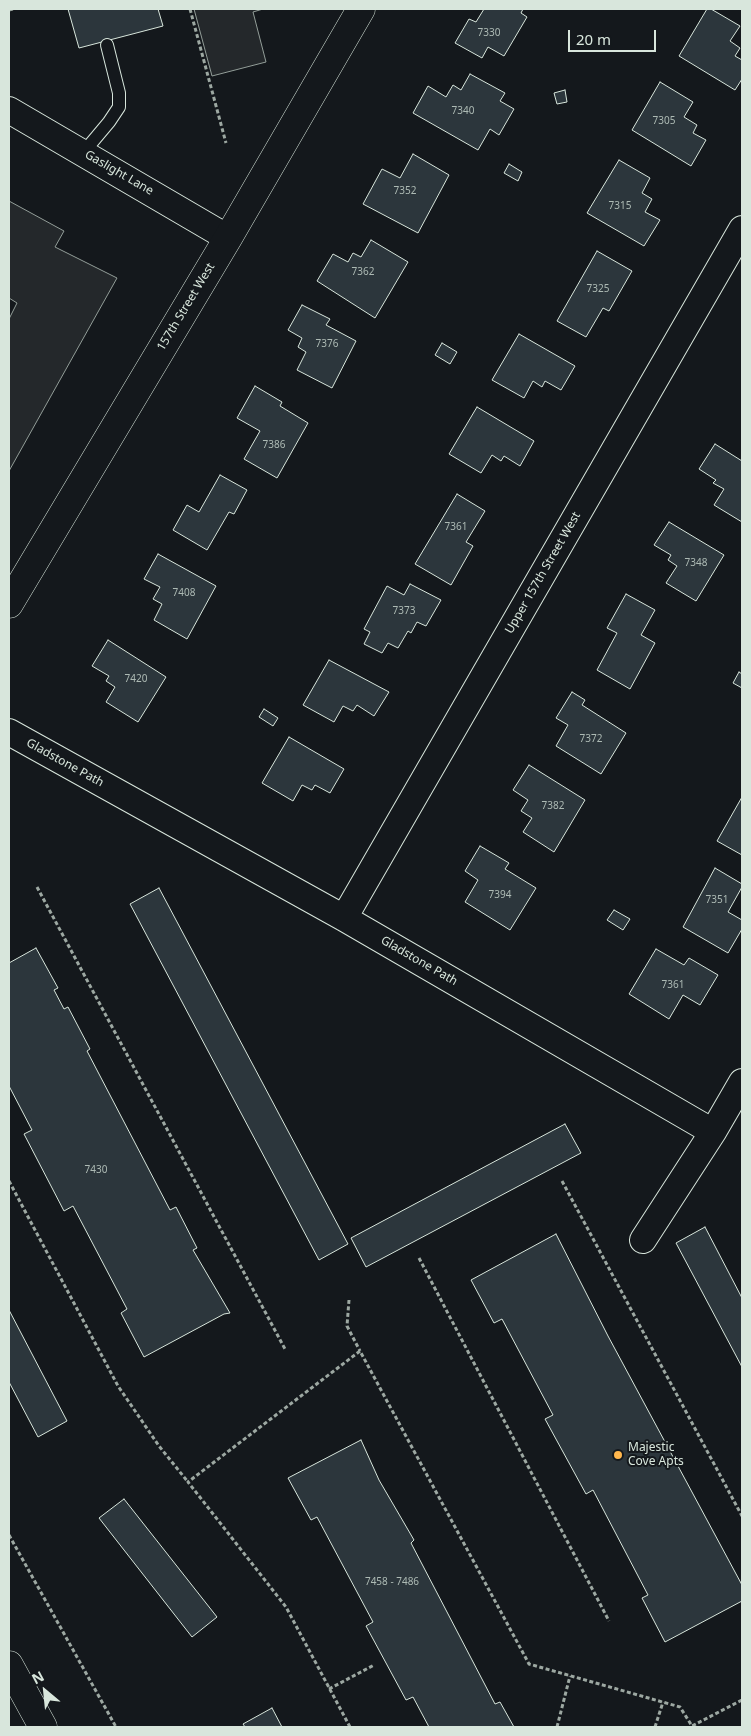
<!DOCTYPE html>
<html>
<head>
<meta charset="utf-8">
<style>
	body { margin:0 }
	#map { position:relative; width:751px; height:1736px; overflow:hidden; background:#14181c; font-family:"Noto Sans",sans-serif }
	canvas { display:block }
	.frame { position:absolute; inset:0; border:10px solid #d8e6dc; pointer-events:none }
	.north { position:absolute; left:20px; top:1666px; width:50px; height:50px; -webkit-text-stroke:4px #14181c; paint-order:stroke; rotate:332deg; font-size:14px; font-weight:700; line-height:20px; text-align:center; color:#d8e6dc }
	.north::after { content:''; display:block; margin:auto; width:18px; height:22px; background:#d8e6dc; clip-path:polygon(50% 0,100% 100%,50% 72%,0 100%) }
	.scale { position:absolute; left:568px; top:30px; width:88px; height:22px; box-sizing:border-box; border:2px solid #d8e6dc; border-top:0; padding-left:6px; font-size:15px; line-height:18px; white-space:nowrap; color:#d8e6dc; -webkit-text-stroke:4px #14181c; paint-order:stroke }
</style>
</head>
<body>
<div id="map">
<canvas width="751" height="1736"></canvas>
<div class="frame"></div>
<div class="north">N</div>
<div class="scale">20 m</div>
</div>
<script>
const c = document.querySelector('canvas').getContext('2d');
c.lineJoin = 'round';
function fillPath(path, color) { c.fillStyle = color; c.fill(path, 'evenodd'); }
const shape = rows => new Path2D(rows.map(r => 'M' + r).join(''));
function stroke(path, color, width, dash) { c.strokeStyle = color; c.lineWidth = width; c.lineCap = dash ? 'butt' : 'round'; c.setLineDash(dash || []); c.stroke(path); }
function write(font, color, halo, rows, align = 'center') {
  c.font = font + ' "Noto Sans",sans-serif'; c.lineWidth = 4; c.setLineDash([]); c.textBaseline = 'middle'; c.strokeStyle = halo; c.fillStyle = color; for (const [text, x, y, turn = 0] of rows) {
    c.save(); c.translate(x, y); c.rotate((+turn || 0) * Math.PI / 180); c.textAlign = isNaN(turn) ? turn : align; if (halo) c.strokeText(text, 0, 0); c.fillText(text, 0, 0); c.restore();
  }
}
const parking = shape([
	[194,9,263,9,253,12,266,62,212,76,194,9],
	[9,201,64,231,55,247,117,278,9,471,9,319,17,303,9,298,9,201]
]);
fillPath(parking, '#24282b');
stroke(parking, '#939e99', 1);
const building = shape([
	[68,9,158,9,163,26,79,48,68,9],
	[484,9,523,9,521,13,527,17,504,56,488,47,482,58,455,43,469,19,476,22,484,9],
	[707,9,711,9,740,26,730,41,740,48,735,56,742,60,742,79,735,90,679,56,707,9],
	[470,74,505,93,500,101,514,109,499,135,490,129,478,150,413,113,428,86,446,97,453,85,461,90,470,74],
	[660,82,693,102,684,117,697,125,693,133,706,140,691,166,632,130,660,82],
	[565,90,567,102,557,104,554,93,565,90],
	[413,154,449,175,418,233,363,204,382,169,400,178,413,154],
	[619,160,650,178,642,193,652,199,645,212,660,220,644,246,587,213,619,160],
	[509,164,522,172,518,181,504,173,509,164],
	[371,240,408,262,375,318,317,281,333,254,348,262,353,253,361,257,371,240],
	[597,251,632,271,609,311,603,308,586,337,557,321,597,251],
	[302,305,330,319,326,325,356,341,332,388,297,370,306,352,298,347,302,338,288,330,302,305],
	[519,334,575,366,561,390,545,381,542,387,533,381,524,398,492,380,519,334],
	[442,343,457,352,450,364,435,355,442,343],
	[255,386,282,402,280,406,308,423,277,478,244,459,260,431,237,418,255,386],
	[477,407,534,441,520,466,504,456,501,461,492,455,481,473,449,454,477,407],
	[715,444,742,461,742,522,714,505,724,489,713,483,716,480,699,469,715,444],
	[220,475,247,490,234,514,229,512,207,550,173,530,187,505,199,512,220,475],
	[457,494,485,511,466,542,473,546,451,585,415,564,457,494],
	[669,522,724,555,696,601,666,583,677,566,668,560,671,555,654,545,669,522],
	[158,554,216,586,187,639,154,620,162,604,153,599,160,587,144,579,158,554],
	[410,584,441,600,426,626,417,622,411,633,408,631,398,648,388,643,382,653,364,644,370,632,364,629,387,586,404,595,410,584],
	[626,594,655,610,641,635,655,643,630,689,597,670,617,633,607,628,626,594],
	[108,640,166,677,138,722,106,702,115,687,106,681,109,676,92,666,108,640],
	[329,660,389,692,374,716,357,705,353,711,343,706,334,722,303,705,329,660],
	[739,672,742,674,742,688,733,683,739,672],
	[572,692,585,700,582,705,626,733,601,774,556,746,568,725,556,718,572,692],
	[264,709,278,718,273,726,259,717,264,709],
	[289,737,344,769,330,793,315,785,312,790,302,785,293,801,262,783,289,737],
	[529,765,585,800,554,852,523,832,532,818,521,811,528,800,513,790,529,765],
	[742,797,742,855,717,841,742,797],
	[480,846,509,863,505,869,536,888,510,930,465,902,478,880,465,871,480,846],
	[715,868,742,884,742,887,728,912,742,920,742,929,728,953,683,927,715,868],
	[159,888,348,1244,319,1260,130,904,159,888],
	[614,910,630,919,623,930,607,920,614,910],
	[36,948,58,988,54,990,64,1009,68,1007,90,1049,87,1051,170,1210,176,1207,197,1248,193,1250,230,1313,224,1314,144,1357,121,1313,127,1309,73,1206,64,1211,24,1134,32,1130,9,1086,9,963,36,948],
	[656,949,684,965,689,958,718,975,700,1005,683,995,669,1019,629,994,656,949],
	[565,1124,581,1153,366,1267,351,1238,565,1124],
	[705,1227,742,1298,742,1367,676,1243,705,1227],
	[556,1234,608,1336,742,1585,742,1601,665,1642,642,1598,648,1595,593,1490,586,1494,545,1419,553,1415,502,1319,494,1323,471,1280,556,1234],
	[9,1310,67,1421,38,1437,9,1382,9,1310],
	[361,1440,379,1480,414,1540,411,1543,495,1704,500,1702,514,1727,429,1727,413,1697,406,1700,366,1626,373,1622,317,1517,311,1520,288,1478,361,1440],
	[124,1499,217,1617,192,1637,99,1518,124,1499],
	[272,1708,282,1727,245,1727,243,1724,272,1708]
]);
fillPath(building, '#2c363c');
stroke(building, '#d8e6dc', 1);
const service = shape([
	[83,153,109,122,119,107,119,93,107,45]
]);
const minor = shape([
	[9,110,228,238],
	[9,732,344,918,713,1132],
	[344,918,742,229],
	[643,1240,713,1132,742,1082]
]);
const tertiary = shape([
	[9,604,228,238,361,9]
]);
const primary = shape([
	[9,1665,43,1727]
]);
stroke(service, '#d8e6dc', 14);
stroke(minor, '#d8e6dc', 28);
stroke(tertiary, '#d8e6dc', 29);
stroke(primary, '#d8e6dc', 29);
stroke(shape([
	[190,9,226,143],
	[9,10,13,9],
	[37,887,285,1349],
	[9,1181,118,1386,159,1446,188,1482],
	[562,1181,742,1516],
	[419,1258,609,1621],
	[349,1300,347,1326,360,1351],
	[9,1535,116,1727],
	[329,1689,374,1665],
	[350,1727,286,1607,188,1482,360,1351,529,1664,680,1707,692,1726,742,1700],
	[557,1727,570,1676],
	[655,1727,663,1702]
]), '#9da8a2', 3, [4, 2.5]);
stroke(service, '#14181c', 12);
stroke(minor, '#14181c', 26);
stroke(tertiary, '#14181c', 28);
stroke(primary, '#14181c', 28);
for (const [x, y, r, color] of [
	[618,1455,5,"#ffb74d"]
]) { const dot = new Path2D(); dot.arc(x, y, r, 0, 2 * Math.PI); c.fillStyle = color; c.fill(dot); stroke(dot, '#14181c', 2); }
write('10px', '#adbab4', null, [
	["7330",489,33],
	["7340",463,111],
	["7305",664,121],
	["7352",405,191],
	["7315",620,206],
	["7362",363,272],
	["7325",598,289],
	["7376",327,344],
	["7386",274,445],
	["7361",456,527],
	["7348",696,563],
	["7408",184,593],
	["7373",404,611],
	["7420",136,679],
	["7372",591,739],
	["7382",553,806],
	["7394",500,895],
	["7351",717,900],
	["7361",673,985],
	["7430",96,1170],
	["7458 - 7486",392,1582]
]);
write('12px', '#d8e6dc', '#14181c', [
	["Gaslight Lane",119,173,30],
	["157th Street West",186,307,-59],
	["Upper 157th Street West",543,573,-60],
	["Gladstone Path",65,763,29],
	["Gladstone Path",419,961,30]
]);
write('12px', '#d8e6dc', '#14181c', [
	["Majestic",628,1448],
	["Cove Apts",628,1462]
], 'left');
</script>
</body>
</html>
